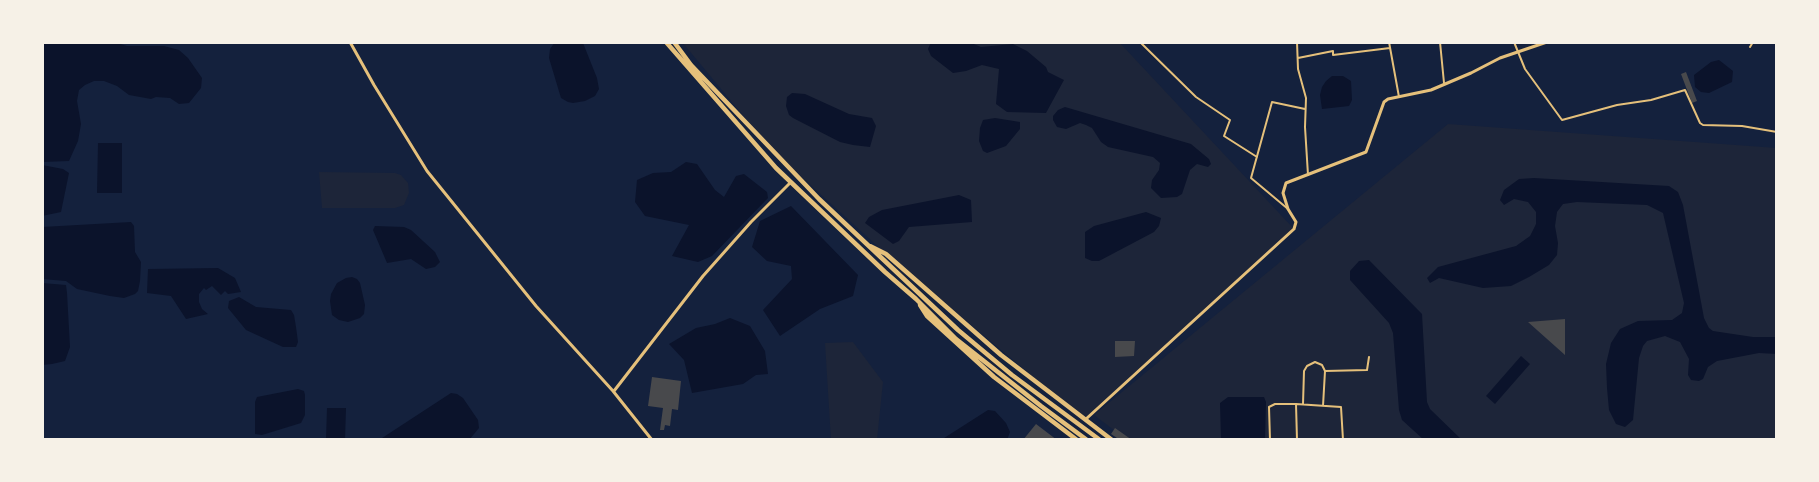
<!DOCTYPE html>
<html>
<head>
<meta charset="utf-8">
<style>
	body { margin:0 }
	#map { position:relative; width:1819px; height:482px; overflow:hidden; background:#14213d; font-family:Barlow,sans-serif }
	canvas { display:block }
	.frame { position:absolute; inset:0; border:44px solid #f6f1e7; pointer-events:none }
</style>
</head>
<body>
<div id="map">
<canvas width="1819" height="482"></canvas>
<div class="frame"></div>
</div>
<script>
const c = document.querySelector('canvas').getContext('2d');
c.lineJoin = 'round';
function fillPath(path, color) { c.fillStyle = color; c.fill(path, 'evenodd'); }
const shape = rows => new Path2D(rows.map(r => 'M' + r).join(''));
function stroke(path, color, width, dash) { c.strokeStyle = color; c.lineWidth = width; c.lineCap = dash ? 'butt' : 'round'; c.setLineDash(dash || []); c.stroke(path); }
fillPath(shape([
	[682,42,1119,42,1294,229,1085,420,886,254,771,149],
	[1448,124,1777,148,1777,440,1127,440,1094,415],
	[319,172,395,173,401,175,408,183,409,193,404,205,395,208,322,208],
	[853,342,883,382,877,440,831,440,825,343]
]), '#1d2539');
fillPath(shape([
	[42,42,114,42,127,46,164,46,179,50,188,58,202,78,201,88,189,103,179,104,170,98,156,97,151,99,129,95,117,86,104,81,94,81,85,85,79,90,77,101,81,124,78,141,69,161,42,162],
	[555,42,583,43,597,78,599,89,595,96,585,101,573,103,568,102,561,98,549,58,550,49],
	[931,42,969,42,981,47,1013,44,1027,51,1046,67,1048,72,1064,80,1046,113,1007,112,996,104,999,69,982,65,966,71,953,73,931,56,928,49],
	[1719,60,1733,71,1732,82,1709,93,1701,92,1695,87,1694,75,1711,62],
	[1332,76,1343,76,1351,81,1352,100,1349,106,1322,109,1320,95,1322,87,1326,81],
	[792,93,805,94,849,114,872,118,876,126,870,147,853,145,840,142,793,118,789,115,786,106,787,97],
	[1065,107,1191,144,1209,159,1211,164,1208,167,1197,164,1190,170,1182,194,1177,197,1161,198,1151,188,1152,180,1159,170,1160,163,1153,157,1108,147,1101,142,1092,128,1086,125,1080,123,1066,129,1057,127,1053,120,1053,116,1058,110],
	[995,118,1020,122,1020,129,1006,146,987,153,983,151,979,141,980,128,983,120],
	[98,143,122,143,122,193,97,193],
	[686,162,697,164,715,190,724,197,736,176,744,174,767,192,768,198,712,256,698,262,672,256,689,225,645,216,635,202,637,180,653,173,671,172],
	[42,165,63,169,69,173,61,212,42,216],
	[1534,178,1669,186,1678,192,1683,205,1704,318,1709,328,1713,331,1753,337,1777,337,1777,354,1759,353,1717,361,1708,367,1703,379,1699,381,1691,380,1688,375,1689,359,1680,342,1665,336,1647,341,1643,346,1639,358,1633,420,1625,427,1616,424,1609,410,1607,388,1606,364,1611,343,1620,329,1638,321,1672,320,1682,313,1684,303,1663,213,1647,205,1577,202,1563,204,1557,212,1555,226,1558,243,1557,255,1549,265,1529,277,1511,286,1483,288,1439,278,1430,283,1427,278,1438,267,1516,246,1530,236,1536,224,1536,212,1528,202,1514,199,1504,205,1500,200,1504,190,1519,179],
	[959,195,971,200,972,222,909,227,899,241,893,244,865,223,869,217,882,210],
	[791,206,858,275,853,296,820,309,780,336,763,310,792,279,791,266,767,261,752,247,760,221],
	[1146,212,1161,218,1159,226,1154,232,1099,261,1092,261,1085,258,1085,232,1094,226],
	[131,222,134,226,135,252,141,262,140,281,138,291,135,294,124,298,110,296,77,289,66,281,42,279,42,227],
	[375,226,404,227,411,230,435,252,440,262,435,267,426,269,411,259,387,263,373,230],
	[1369,260,1422,314,1427,402,1430,409,1462,440,1424,440,1402,420,1399,410,1393,333,1389,323,1350,280,1350,271,1359,261],
	[218,268,235,278,241,292,228,294,225,291,221,295,212,286,206,290,204,288,199,294,199,302,202,309,208,314,186,319,171,296,147,293,148,269],
	[352,277,357,279,360,283,365,305,364,314,360,318,348,322,339,320,332,315,330,301,331,294,337,283,346,278],
	[42,283,66,285,67,293,70,347,65,361,52,364,42,365],
	[239,297,256,307,291,310,294,315,296,327,298,342,296,347,283,347,246,330,228,308,229,301],
	[730,318,750,326,765,351,768,374,756,375,743,384,692,393,684,360,669,344,696,328,715,324],
	[1521,356,1530,364,1495,404,1486,396],
	[298,389,304,391,305,395,305,415,301,423,262,435,255,434,255,402,257,397],
	[451,393,457,394,463,398,478,420,479,428,469,440,379,440],
	[1228,397,1264,397,1266,402,1265,440,1221,440,1220,403],
	[327,408,346,408,345,440,326,440],
	[988,410,995,411,1006,423,1010,432,1007,440,941,440]
]), '#0b132b');
fillPath(shape([
	[1686,72,1697,101,1692,103,1681,74],
	[1565,319,1565,355,1528,322],
	[1115,341,1135,341,1134,356,1115,357],
	[652,377,681,381,678,410,672,409,670,426,665,425,664,430,660,430,663,408,648,406],
	[1036,424,1057,440,1023,440],
	[1115,428,1132,440,1120,440,1111,434]
]), '#48494c');
stroke(shape([
	[1325,371,1367,370,1369,357],
	[1303,404,1304,371,1307,366,1315,362,1322,365,1325,371,1323,406],
	[1270,440,1269,407,1275,404,1296,404],
	[1297,440,1296,404,1341,407,1343,440]
]), '#e5c07b', 2);
stroke(shape([
	[1140,42,1196,97,1230,120,1224,136,1257,157],
	[1297,42,1298,69,1306,98,1305,127,1308,175],
	[1389,42,1399,97],
	[1440,42,1444,83],
	[1514,42,1525,69,1562,120,1617,105,1651,100,1685,90,1700,123,1703,125,1742,126,1777,132],
	[1750,47,1753,42],
	[1298,58,1333,51,1333,55,1390,48],
	[1288,209,1251,178,1272,102,1305,109]
]), '#e5c07b', 2);
stroke(shape([
	[350,42,374,85,427,171,536,306,613,391,652,440],
	[614,391,703,276,751,222,791,182],
	[1086,419,1294,229,1296,222,1288,209,1283,193,1286,183,1366,152,1384,102,1388,99,1431,90,1471,73,1500,58,1547,42]
]), '#e5c07b', 3);
stroke(shape([
	[666,42,776,168,885,272,916,299,956,339,1041,406,1087,440],
	[674,42,691,65,819,199,958,330,1012,375,1100,440],
	[870,246,886,254,1001,355,1112,440],
	[920,305,927,316,994,377,1077,440]
]), '#e5c07b', 4.5);
</script>
</body>
</html>
